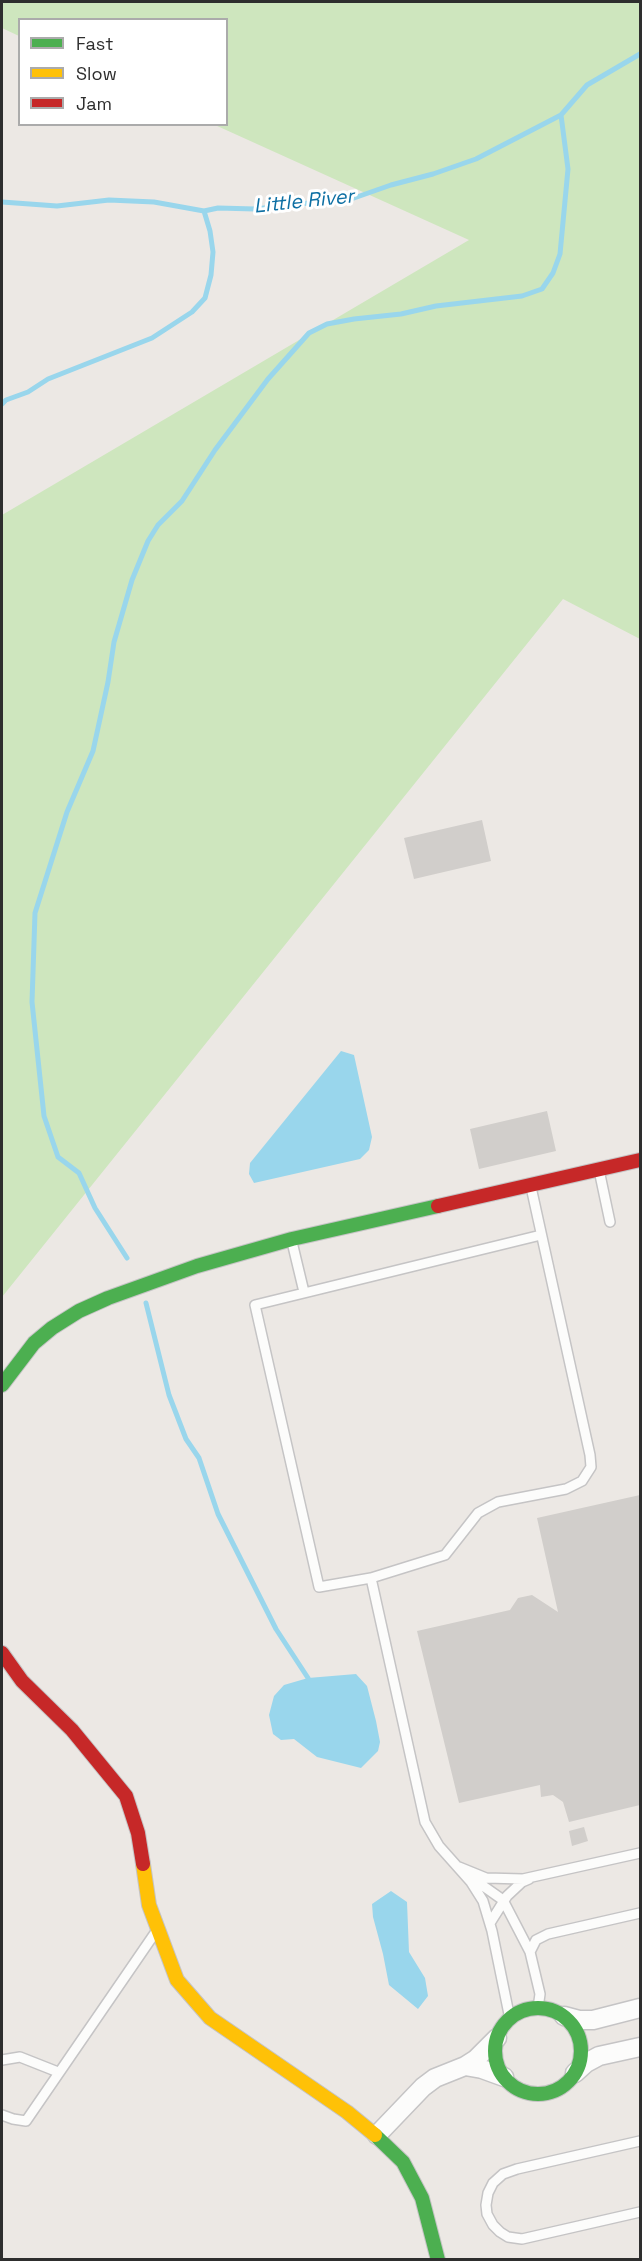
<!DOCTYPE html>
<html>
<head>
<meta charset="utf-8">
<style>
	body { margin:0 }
	#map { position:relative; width:642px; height:2261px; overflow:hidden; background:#ece8e4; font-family:"Space Grotesk",sans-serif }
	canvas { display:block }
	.frame { position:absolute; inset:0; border:3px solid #2e2e2e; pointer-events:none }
	.legend { position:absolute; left:18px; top:18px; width:210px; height:108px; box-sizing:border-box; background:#fff; border:2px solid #ababab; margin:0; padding:8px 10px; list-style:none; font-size:18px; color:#2e2e2e }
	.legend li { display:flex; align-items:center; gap:12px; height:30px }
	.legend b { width:30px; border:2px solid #ababab }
</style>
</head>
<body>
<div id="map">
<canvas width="642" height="2261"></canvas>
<div class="frame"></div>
<ul class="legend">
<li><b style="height:8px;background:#4caf50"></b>Fast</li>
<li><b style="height:8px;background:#ffc107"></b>Slow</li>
<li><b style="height:8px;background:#c62828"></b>Jam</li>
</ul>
</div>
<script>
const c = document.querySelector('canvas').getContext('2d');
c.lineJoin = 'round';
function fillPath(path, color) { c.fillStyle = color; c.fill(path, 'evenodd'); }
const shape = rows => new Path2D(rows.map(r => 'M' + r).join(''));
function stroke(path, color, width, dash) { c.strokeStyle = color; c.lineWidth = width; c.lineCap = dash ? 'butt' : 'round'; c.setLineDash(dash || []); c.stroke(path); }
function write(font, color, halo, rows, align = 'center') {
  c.font = font + ' "Space Grotesk",sans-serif'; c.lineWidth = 6; c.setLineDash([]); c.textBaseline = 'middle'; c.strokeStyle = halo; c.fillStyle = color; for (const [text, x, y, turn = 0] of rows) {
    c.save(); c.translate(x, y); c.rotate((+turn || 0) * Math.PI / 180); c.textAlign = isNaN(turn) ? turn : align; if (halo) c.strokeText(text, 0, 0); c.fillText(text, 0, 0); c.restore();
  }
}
fillPath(shape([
	[2,2,640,2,640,639,563,599,2,1297,2,515,469,240,215,125,226,124,226,20,20,20,19,36,2,28]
]), '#cee6be');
fillPath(shape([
	[341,1051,354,1055,372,1137,369,1150,360,1159,254,1183,249,1174,250,1163],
	[356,1674,367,1686,376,1721,380,1742,378,1751,361,1768,317,1757,294,1739,281,1740,273,1734,269,1715,274,1696,284,1685,308,1678],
	[391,1891,407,1902,409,1952,425,1978,428,1996,418,2009,389,1985,383,1954,373,1917,372,1904]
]), '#99d6ec');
stroke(shape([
	[2,202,57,206,109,200,154,202,204,211,218,208,255,209,354,198,391,185,433,174,476,159,561,115,587,85,640,54],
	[2,404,6,400,28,392,48,379,152,338,192,312,205,298,211,275,213,252,210,231,204,211],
	[127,1258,95,1208,79,1173,58,1157,44,1116,32,1002,35,913,67,812,93,751,108,682,114,642,132,580,148,541,158,525,182,501,215,450,268,379,309,333,327,324,354,319,401,314,436,306,522,296,542,289,553,273,560,254,568,169,561,115],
	[146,1303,169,1395,186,1439,199,1458,218,1514,276,1629,308,1678]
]), '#99d6ec', 5);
fillPath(shape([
	[482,820,491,861,414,879,404,838],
	[547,1111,556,1151,479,1169,470,1129],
	[640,1495,640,1805,569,1822,563,1802,553,1795,541,1797,540,1785,459,1803,417,1631,510,1610,518,1598,532,1595,558,1612,537,1518],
	[584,1827,588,1841,572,1846,569,1831]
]), '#d1cecb');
const lane = shape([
	[599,1170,610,1222],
	[292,1242,304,1292],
	[371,1578,445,1555,478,1513,498,1502,566,1489,582,1481,591,1467,590,1455,531,1187],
	[459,1867,486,1878,523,1879,640,1853],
	[469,1876,503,1900,530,1952],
	[490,1923,507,1896,522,1882,529,1879],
	[538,2008,540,1994,530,1952,536,1940,548,1934,640,1913],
	[510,2019,492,1931,483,1901,471,1882,439,1846,425,1822,371,1578,319,1587,255,1305,541,1235],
	[2,2060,20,2057,58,2072],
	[2,2115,13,2119,26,2121,155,1933],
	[640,2141,517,2169,503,2174,493,2183,488,2193,486,2205,487,2214,493,2225,500,2232,508,2237,522,2239,640,2212]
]);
const street = shape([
	[564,2016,579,2020,593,2020,640,2008],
	[465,2066,482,2069,504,2077],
	[575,2073,586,2063,599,2056,640,2047],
	[377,2135,423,2087,435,2078,465,2066,476,2059,497,2038]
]);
const fast = shape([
	[2,1385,34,1343,52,1328,79,1311,108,1298,197,1266,292,1239,438,1206],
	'495 2051a43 43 0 1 1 86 0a43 43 0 1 1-86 0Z',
	[375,2135,403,2162,422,2198,438,2260]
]);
const slow = shape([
	[143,1864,149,1905,177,1980,210,2018,347,2112,375,2135]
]);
const jam = shape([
	[438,1206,640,1160],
	[2,1653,22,1681,72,1730,126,1796,138,1833,143,1864]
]);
stroke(lane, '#c5c4c5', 12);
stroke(street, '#c5c4c5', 21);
stroke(fast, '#c5c4c5', 16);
stroke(slow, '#c5c4c5', 16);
stroke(jam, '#c5c4c5', 16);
stroke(lane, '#fcfcfb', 9);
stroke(street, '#fcfcfb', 18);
stroke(fast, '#4caf50', 14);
stroke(slow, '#ffc107', 14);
stroke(jam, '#c62828', 14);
write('italic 20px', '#0d6fa3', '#fff', [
	["Little River",304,202,-6]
]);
</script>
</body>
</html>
